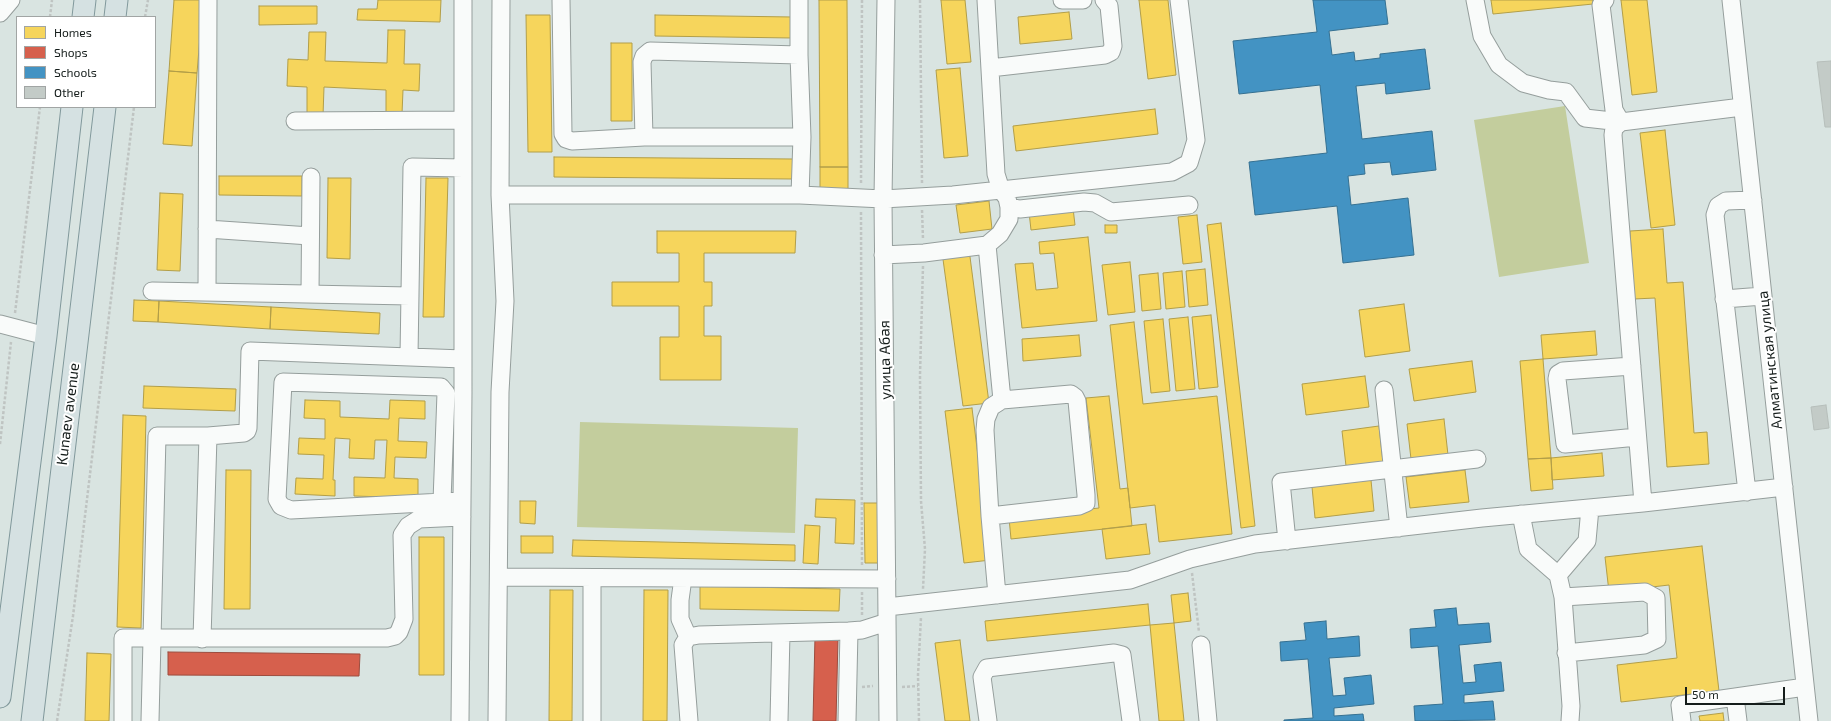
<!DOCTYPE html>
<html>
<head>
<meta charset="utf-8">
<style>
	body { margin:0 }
	#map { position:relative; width:1831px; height:721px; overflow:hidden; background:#d9e4e1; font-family:"Exo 2",sans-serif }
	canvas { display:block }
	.legend { position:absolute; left:16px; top:16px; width:140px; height:92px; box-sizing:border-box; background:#fff; border:1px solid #a1a5a4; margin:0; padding:5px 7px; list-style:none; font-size:12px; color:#151d1b }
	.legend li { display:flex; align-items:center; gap:8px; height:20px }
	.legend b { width:20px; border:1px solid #a1a5a4 }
	.scale { position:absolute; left:1685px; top:687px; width:100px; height:18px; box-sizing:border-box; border:2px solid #151d1b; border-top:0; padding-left:5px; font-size:12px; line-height:14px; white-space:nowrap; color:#151d1b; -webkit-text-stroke:3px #fff; paint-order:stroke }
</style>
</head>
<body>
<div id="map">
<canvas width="1831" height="721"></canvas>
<ul class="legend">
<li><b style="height:11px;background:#f6d55c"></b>Homes</li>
<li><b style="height:11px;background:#d6604d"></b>Shops</li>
<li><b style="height:11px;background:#4393c3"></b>Schools</li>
<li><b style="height:11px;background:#c3cbc7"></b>Other</li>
</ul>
<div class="scale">50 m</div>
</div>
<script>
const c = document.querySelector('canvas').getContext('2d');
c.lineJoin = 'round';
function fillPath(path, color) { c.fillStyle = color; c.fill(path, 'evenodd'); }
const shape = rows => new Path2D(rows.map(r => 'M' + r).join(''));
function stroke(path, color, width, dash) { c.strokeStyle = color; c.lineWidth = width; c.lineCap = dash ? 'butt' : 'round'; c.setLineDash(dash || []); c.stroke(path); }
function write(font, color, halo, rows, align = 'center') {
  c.font = font + ' "Exo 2",sans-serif'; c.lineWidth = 4; c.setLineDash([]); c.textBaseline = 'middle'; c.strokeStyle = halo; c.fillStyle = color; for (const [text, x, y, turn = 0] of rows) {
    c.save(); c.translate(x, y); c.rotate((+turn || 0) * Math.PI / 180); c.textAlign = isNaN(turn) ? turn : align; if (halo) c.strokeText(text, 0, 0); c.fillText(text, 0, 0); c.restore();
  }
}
fillPath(shape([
	[1565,106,1589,263,1499,277,1474,120],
	[580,422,798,428,795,533,577,527]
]), '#c3cd9d');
const homes = shape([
	[174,0,203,0,197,73,169,71,174,0],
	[378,0,441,0,440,22,357,20,358,9,377,9,378,0],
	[819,0,847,0,848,167,820,167,819,0],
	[941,0,965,0,971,62,947,64,941,0],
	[1139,0,1168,0,1176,75,1148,79,1139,0],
	[1491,0,1593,0,1593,4,1493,14,1491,0],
	[1621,0,1647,0,1657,92,1632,95,1621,0],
	[259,6,317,6,317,24,259,25,259,6],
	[1069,12,1072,39,1020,44,1018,17,1069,12],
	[526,15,550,15,552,152,528,152,526,15],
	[655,15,793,17,792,38,655,36,655,15],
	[388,30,405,30,404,64,420,64,419,91,403,90,402,114,386,114,386,90,324,87,323,116,307,116,307,87,287,86,288,59,308,60,309,32,326,32,325,61,387,63,388,30],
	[611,43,632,43,632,121,611,121,611,43],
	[960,68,968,156,944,158,936,70,960,68],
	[169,71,197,73,192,146,163,144,169,71],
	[1155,109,1158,134,1016,151,1013,126,1155,109],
	[1665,130,1675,225,1651,228,1640,133,1665,130],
	[554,157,793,159,793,179,554,177,554,157],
	[820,167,848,167,848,190,820,190,820,167],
	[219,176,302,176,302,196,219,195,219,176],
	[328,178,351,178,350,259,327,258,328,178],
	[426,178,448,178,444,317,423,317,426,178],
	[160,193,183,194,180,271,157,270,160,193],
	[989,201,992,229,960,233,956,205,989,201],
	[1073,208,1075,225,1031,230,1029,212,1073,208],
	[1197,215,1202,262,1183,264,1178,217,1197,215],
	[1221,223,1255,526,1241,528,1207,225,1221,223],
	[1105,225,1117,225,1117,233,1105,233,1105,225],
	[1663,229,1667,283,1683,282,1694,433,1707,432,1709,464,1667,467,1655,298,1634,299,1630,231,1663,229],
	[657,231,796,231,795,253,704,253,704,282,712,282,712,306,704,306,704,336,721,336,721,380,660,380,660,337,679,337,679,306,612,306,612,282,679,282,679,253,657,253,657,231],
	[1088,237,1097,321,1022,328,1015,264,1033,263,1036,290,1058,288,1054,253,1040,254,1039,242,1088,237],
	[969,249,989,403,963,406,942,252,969,249],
	[1130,262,1135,312,1108,315,1102,265,1130,262],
	[1205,269,1208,305,1189,307,1186,271,1205,269],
	[1182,271,1185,307,1166,309,1163,273,1182,271],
	[1158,273,1161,309,1142,311,1139,275,1158,273],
	[134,300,159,301,158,322,133,321,134,300],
	[159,301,271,307,270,329,158,322,159,301],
	[1404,304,1410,351,1365,357,1359,310,1404,304],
	[271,307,380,313,379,334,270,329,271,307],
	[1211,315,1218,387,1199,389,1192,317,1211,315],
	[1188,317,1195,389,1176,391,1169,319,1188,317],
	[1163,319,1170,391,1151,393,1144,321,1163,319],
	[1134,322,1143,404,1217,396,1232,534,1159,542,1155,505,1130,508,1110,325,1134,322],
	[1595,331,1597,355,1543,359,1541,335,1595,331],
	[1079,335,1081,356,1023,361,1022,339,1079,335],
	[1543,359,1551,458,1528,459,1520,361,1543,359],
	[1472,361,1476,392,1414,401,1409,369,1472,361],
	[1365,376,1369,407,1306,415,1302,384,1365,376],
	[144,386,236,389,235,411,143,408,144,386],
	[1109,396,1120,489,1128,488,1132,526,1011,539,1009,518,1099,508,1086,398,1109,396],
	[305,400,340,401,340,417,389,419,390,400,425,401,425,419,399,418,398,441,427,442,426,458,395,457,394,478,418,479,418,498,354,496,354,477,385,478,387,440,375,440,374,459,349,458,350,439,335,438,333,480,335,480,335,496,295,494,296,478,323,479,324,455,298,454,299,438,325,439,325,419,304,418,305,400],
	[972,408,991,560,964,563,945,411,972,408],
	[123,415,146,416,141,628,117,627,123,415],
	[1444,419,1448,455,1411,459,1407,424,1444,419],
	[1379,426,1383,462,1346,466,1342,431,1379,426],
	[1602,453,1604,476,1552,480,1551,458,1602,453],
	[1551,458,1553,489,1531,491,1528,459,1551,458],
	[226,470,251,470,250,609,224,609,226,470],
	[1465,470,1469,502,1410,508,1406,477,1465,470],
	[1371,480,1374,511,1315,518,1312,487,1371,480],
	[816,499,855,500,854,544,835,543,836,518,815,517,816,499],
	[520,501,536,501,535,524,520,523,520,501],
	[864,503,879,503,880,563,865,563,864,503],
	[1146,524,1150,554,1106,559,1102,529,1146,524],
	[805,525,820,526,818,564,803,563,805,525],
	[521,536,553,536,553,553,521,553,521,536],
	[419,537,444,537,444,675,419,675,419,537],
	[573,540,795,545,795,561,572,556,573,540],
	[1702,546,1719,691,1621,702,1617,665,1677,658,1669,585,1609,592,1605,557,1702,546],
	[700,586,840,589,839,611,700,609,700,586],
	[550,590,573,590,572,721,549,721,550,590],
	[644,590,668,590,667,721,643,721,644,590],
	[1188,593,1191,621,1174,623,1171,595,1188,593],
	[1148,604,1150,625,987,641,985,621,1148,604],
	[1174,623,1184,721,1159,721,1150,625,1174,623],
	[960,640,970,721,945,721,935,643,960,640],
	[87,653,111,654,109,721,85,721,87,653],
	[1723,713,1724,721,1700,721,1699,716,1723,713]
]);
fillPath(homes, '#f6d55c');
stroke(homes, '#b29e48', 1);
const shops = shape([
	[815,637,838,638,836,721,813,721,815,637],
	[168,652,360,654,359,676,168,675,168,652]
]);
fillPath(shops, '#d6604d');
stroke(shops, '#9c4c3e', 1);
const schools = shape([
	[1313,0,1385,0,1388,24,1329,31,1332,55,1354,52,1355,61,1380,58,1380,54,1425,49,1430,89,1386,94,1385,83,1356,86,1362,139,1432,131,1436,170,1392,175,1390,162,1364,164,1365,174,1348,176,1351,205,1408,198,1414,255,1343,263,1337,206,1255,215,1249,162,1327,153,1320,85,1239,94,1233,41,1317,32,1313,0],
	[1456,608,1458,625,1489,623,1491,642,1459,645,1463,683,1476,682,1474,665,1501,662,1504,691,1464,695,1464,703,1493,701,1495,720,1415,721,1414,706,1443,704,1438,646,1411,648,1410,629,1436,627,1434,610,1456,608],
	[1326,621,1327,639,1359,636,1360,656,1329,658,1333,696,1346,695,1344,678,1371,675,1374,704,1334,708,1334,716,1363,714,1364,721,1284,721,1284,720,1313,718,1308,659,1281,661,1280,642,1306,640,1304,623,1326,621]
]);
fillPath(schools, '#4393c3');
stroke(schools, '#357091', 1);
const building = shape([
	[1831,61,1831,127,1825,127,1817,62,1831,61],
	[1826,405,1829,428,1814,430,1811,407,1826,405]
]);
fillPath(building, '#c3cbc7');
stroke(building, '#b6beba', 1);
const minor = shape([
	[561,0,563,134,566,139,572,141,644,137,802,137],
	[799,0,799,55,802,137,800,195],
	[886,0,883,199,888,721],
	[986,0,996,174,1001,190,1007,198,1009,207,1020,209,1084,202,1095,203,1111,212,1189,205],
	[1062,0,1083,0],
	[1475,0,1482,36,1499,65,1523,83,1549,90,1566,92,1585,118,1621,122,1614,110,1601,5,1605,0],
	[1731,0,1809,721],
	[0,13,11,0],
	[990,68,1105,55,1111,52,1113,46,1109,6,1104,0],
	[295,121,463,120],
	[644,137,642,62,644,56,650,51,799,55],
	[500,195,800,195,883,199,953,195,1172,172,1189,163,1196,140,1179,0],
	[207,229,310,236],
	[883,255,924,253,987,245],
	[152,291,410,296],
	[207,292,208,0],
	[310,294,311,177],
	[1724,299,1763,296],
	[0,324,46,336],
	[409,356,412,167,463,168],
	[1632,366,1563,371,1558,374,1557,379,1565,444,1637,437],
	[1384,390,1399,528],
	[1747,492,1715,215,1718,206,1726,201,1753,200],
	[442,501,446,393,441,387,283,382,277,499,281,506,291,510,462,501],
	[1643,503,1613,135,1614,128,1621,122,1742,107],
	[1521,514,1528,549,1558,575,1563,597,1571,706,1570,721],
	[990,516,1079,506,1086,503,1086,495,1077,401,1075,397,1071,394,1002,400],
	[1287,541,1281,482,1477,459],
	[1558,575,1587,541,1590,508],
	[499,577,887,579],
	[592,578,592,721],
	[683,578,680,600,680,619,688,637],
	[997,595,990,516,985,430,986,419,991,407,1002,400,987,245,1000,234,1009,219,1009,207],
	[1563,597,1645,592,1656,598,1657,639,1644,645,1566,653],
	[887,607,1130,580,1190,559,1255,544,1482,518,1643,503,1784,487],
	[202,639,208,436],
	[1201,645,1208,721],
	[1735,697,1738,721],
	[123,721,123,638,387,638,395,636,399,632,404,619,402,535,408,526,419,519,462,517],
	[150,721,157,436,208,436,244,433,247,431,248,428,250,351,463,359],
	[460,721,463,392,463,0],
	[497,721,500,392,505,301,500,195,501,0],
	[689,721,683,645,688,637,699,635,849,631],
	[779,721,781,633],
	[847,721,849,631,862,630,887,622],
	[988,721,982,677,987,668,1114,653,1122,655,1131,721],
	[1682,721,1680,705,1805,687]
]);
const major = shape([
	[83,17,85,0],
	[115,17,117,0],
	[0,697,46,336,72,107],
	[32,721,105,107]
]);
stroke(minor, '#959e9c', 19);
stroke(major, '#80989b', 23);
stroke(shape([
	[920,0,922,183],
	[50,17,52,0],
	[145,17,148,0],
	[861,183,862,0],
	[922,210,923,239],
	[861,212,862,565],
	[923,266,920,375,921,501,925,549,923,589],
	[15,313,40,107],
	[0,444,11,342],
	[1192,573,1199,632],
	[862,592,862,615],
	[862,687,873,686],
	[902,687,918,686],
	[57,721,73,616,134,107],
	[919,721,918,675,921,617]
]), '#bfc4c2', 2.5, [3, 2]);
stroke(minor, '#f9fbfa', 17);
stroke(major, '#d5e1e2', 21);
write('15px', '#151d1b', '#fff', [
	["улица Абая",885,360,-91],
	["Алматинская улица",1770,360,-96],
	["Kunaev avenue",68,414,-83]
]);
</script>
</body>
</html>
